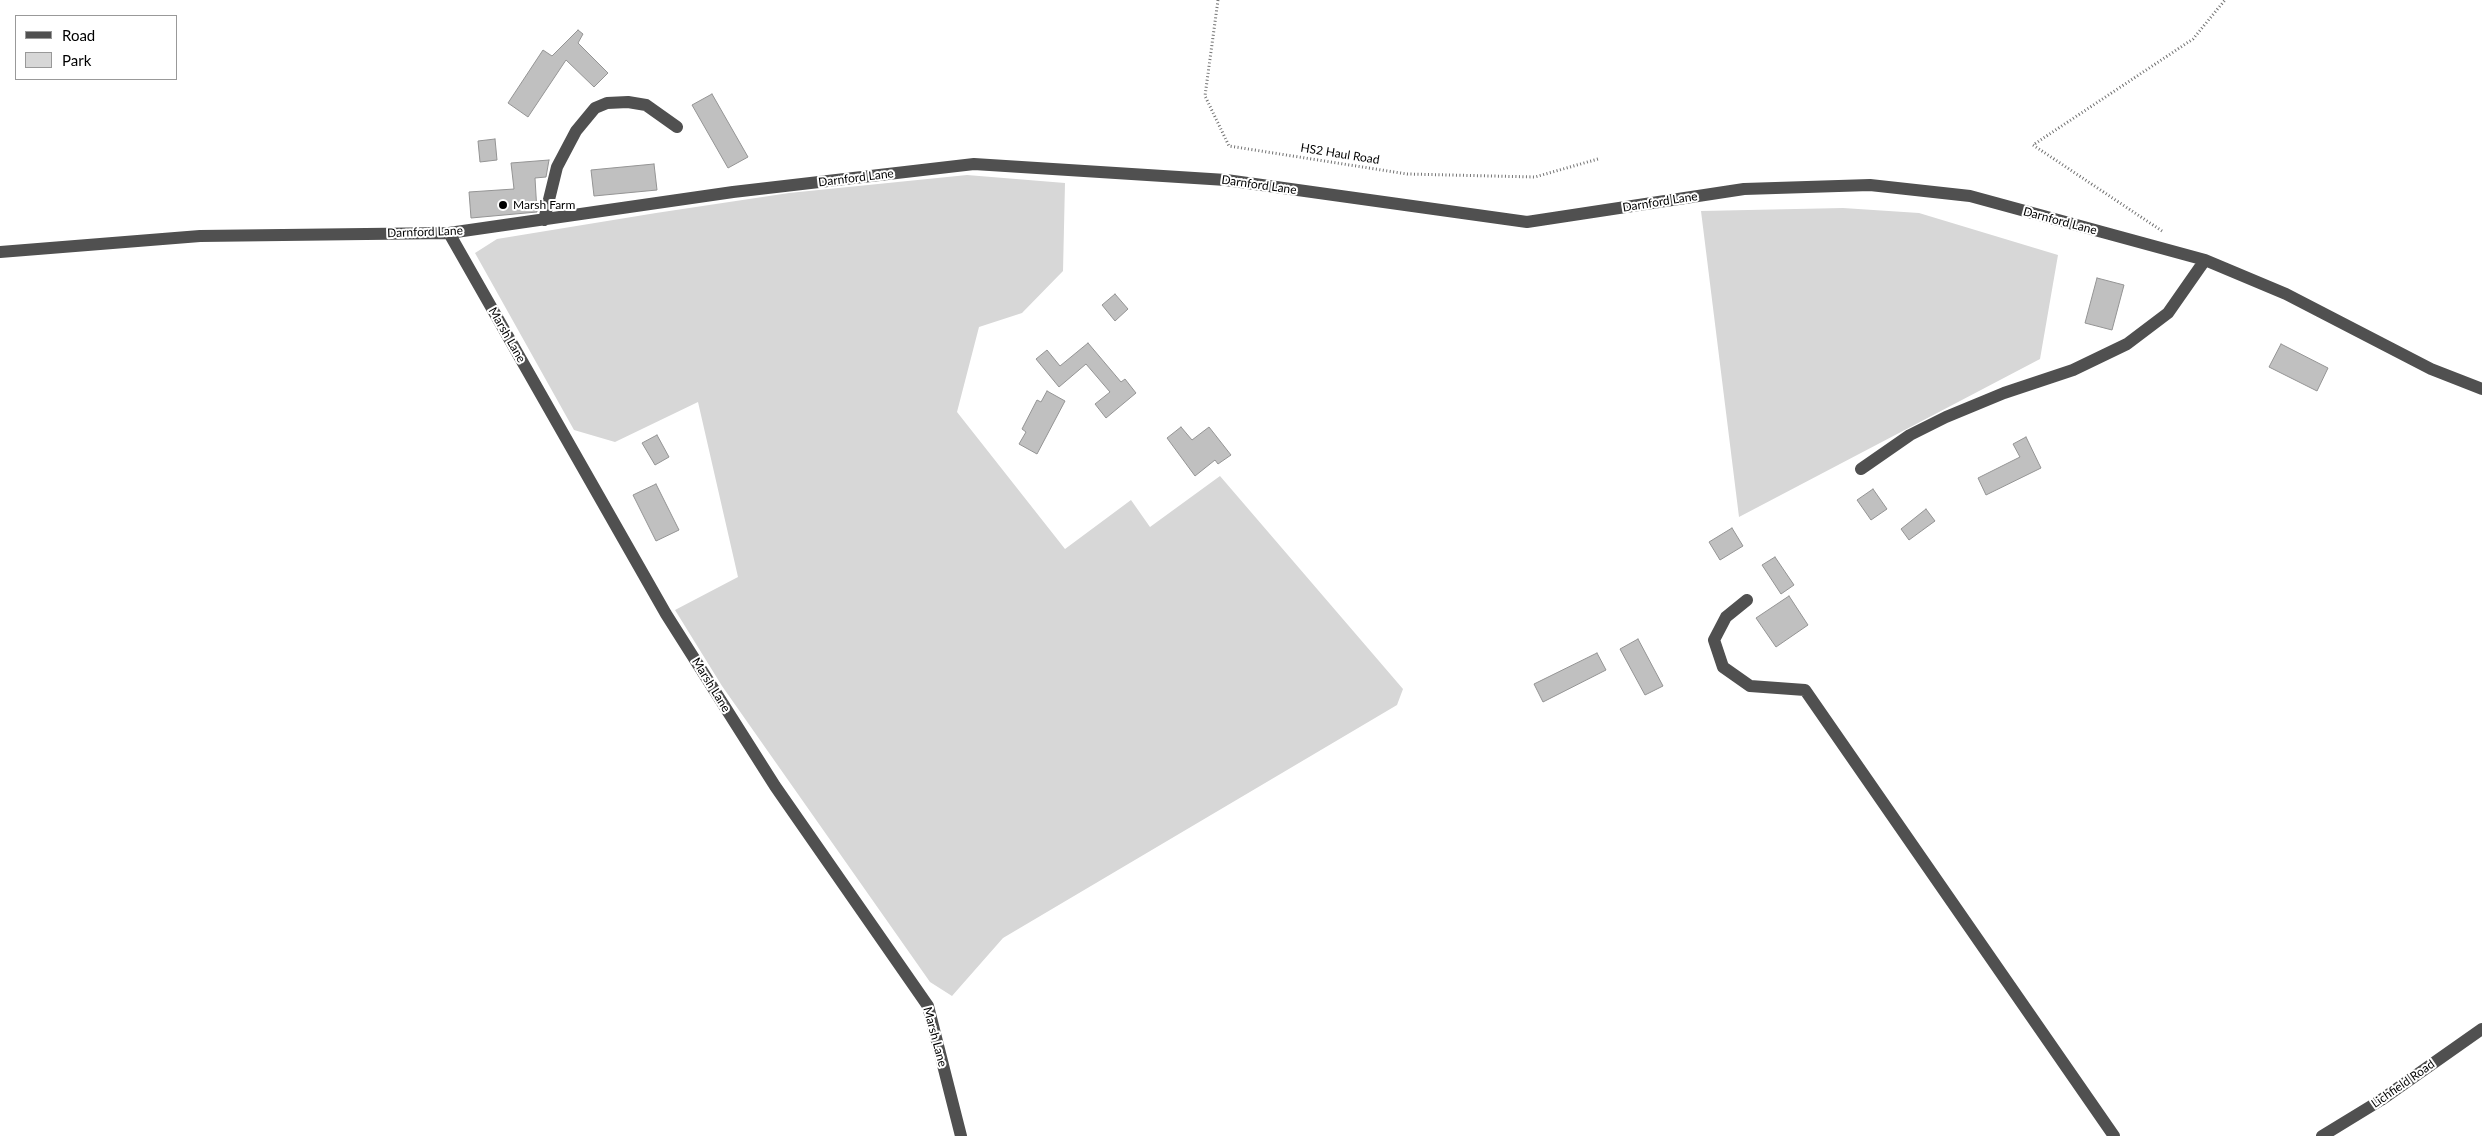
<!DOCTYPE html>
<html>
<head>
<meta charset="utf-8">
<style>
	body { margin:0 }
	#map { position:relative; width:2482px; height:1136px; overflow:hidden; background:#fff; font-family:Lato,sans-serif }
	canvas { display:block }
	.legend { position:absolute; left:15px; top:15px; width:162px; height:65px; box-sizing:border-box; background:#fff; border:1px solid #999; margin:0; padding:6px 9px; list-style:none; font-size:15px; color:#000 }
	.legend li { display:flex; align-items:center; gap:10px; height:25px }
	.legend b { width:25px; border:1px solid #999 }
</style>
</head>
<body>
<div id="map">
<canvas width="2482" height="1136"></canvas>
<ul class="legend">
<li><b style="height:6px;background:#505050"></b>Road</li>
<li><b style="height:14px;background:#d7d7d7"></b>Park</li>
</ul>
</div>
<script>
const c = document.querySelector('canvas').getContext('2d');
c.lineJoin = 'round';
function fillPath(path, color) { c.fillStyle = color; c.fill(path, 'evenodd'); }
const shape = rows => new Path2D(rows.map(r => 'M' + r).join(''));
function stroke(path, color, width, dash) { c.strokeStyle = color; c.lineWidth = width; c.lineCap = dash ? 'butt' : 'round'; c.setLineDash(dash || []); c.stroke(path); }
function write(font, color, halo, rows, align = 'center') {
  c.font = font + ' Lato,sans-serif'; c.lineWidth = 4; c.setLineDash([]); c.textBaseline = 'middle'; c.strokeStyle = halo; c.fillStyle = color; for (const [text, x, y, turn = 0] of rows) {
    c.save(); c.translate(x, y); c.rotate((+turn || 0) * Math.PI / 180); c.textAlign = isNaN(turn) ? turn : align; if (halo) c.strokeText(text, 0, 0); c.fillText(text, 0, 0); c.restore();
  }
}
fillPath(shape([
	[967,175,1065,183,1063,271,1022,313,979,327,957,412,1065,549,1131,500,1150,527,1220,476,1403,689,1397,705,1003,938,952,996,930,982,722,686,675,610,738,577,698,402,615,442,574,430,475,253,497,239,656,213,789,193],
	[1843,208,1919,213,2058,255,2040,359,1739,517,1701,211]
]), '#d7d7d7');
const building = shape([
	[578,30,583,34,578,43,608,73,594,87,566,60,528,117,508,103,543,50,552,56,578,30],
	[712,94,748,157,728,168,692,105,712,94],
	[495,139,497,160,480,162,478,141,495,139],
	[549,160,546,177,535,178,537,212,471,218,469,192,514,189,511,163,549,160],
	[654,164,657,190,594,196,591,170,654,164],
	[2097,278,2124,285,2112,330,2085,323,2097,278],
	[1115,294,1128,309,1115,321,1102,305,1115,294],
	[1088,343,1121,382,1125,379,1136,393,1106,418,1095,404,1110,392,1086,364,1059,387,1036,359,1047,350,1060,366,1088,343],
	[2281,344,2328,368,2317,391,2269,367,2281,344],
	[1047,391,1065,401,1037,454,1019,444,1026,432,1022,429,1037,400,1041,402,1047,391],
	[1181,427,1192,440,1209,427,1231,455,1218,464,1215,460,1195,476,1167,438,1181,427],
	[657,435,669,457,655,465,642,443,657,435],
	[2026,437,2041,468,1986,495,1978,478,2020,457,2013,444,2026,437],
	[656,484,679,530,656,541,633,495,656,484],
	[1873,489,1887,509,1871,520,1857,500,1873,489],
	[1926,509,1935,521,1909,540,1901,529,1926,509],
	[1732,528,1743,546,1720,560,1709,542,1732,528],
	[1775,557,1794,585,1781,594,1762,565,1775,557],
	[1789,596,1808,625,1776,647,1756,618,1789,596],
	[1638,639,1663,686,1645,695,1620,649,1638,639],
	[1597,653,1606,670,1543,702,1534,684,1597,653]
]);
fillPath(building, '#c0c0c0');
stroke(building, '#949494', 1);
stroke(shape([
	[1218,0,1205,96,1229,146,1407,174,1535,177,1598,159],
	[2162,231,2033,145,2193,39,2225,0]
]), '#727272', 3, [1, 2.5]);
stroke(shape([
	[544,220,557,167,576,131,595,108,607,103,628,102,646,105,677,127],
	[449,233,666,614,775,786,928,1006,961,1136],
	[0,252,200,236,449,233,733,192,974,164,1226,180,1527,222,1744,189,1870,185,1970,196,2205,260,2286,294,2431,369,2482,389],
	[1861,469,1910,435,1946,417,2004,393,2073,370,2127,344,2168,313,2205,260],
	[1747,600,1726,617,1714,640,1723,667,1750,686,1805,690,2114,1136],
	[2322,1136,2381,1100,2482,1029]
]), '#505050', 12);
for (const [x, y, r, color] of [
	[503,205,5,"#000"]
]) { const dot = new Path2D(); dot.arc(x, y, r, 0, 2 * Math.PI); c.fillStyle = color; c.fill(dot); stroke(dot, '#fff', 2); }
write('12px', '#000', '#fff', [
	["HS2 Haul Road",1340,154,9],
	["Darnford Lane",856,178,-7],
	["Darnford Lane",1259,185,8],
	["Darnford Lane",1660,202,-9],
	["Darnford Lane",2060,221,15],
	["Darnford Lane",425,232,-2],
	["Marsh Lane",507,335,60],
	["Marsh Lane",711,685,58],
	["Marsh Lane",935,1037,75],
	["Lichfield Road",2403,1084,-35]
]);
write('12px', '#000', '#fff', [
	["Marsh Farm",513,205]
], 'left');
</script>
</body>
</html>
